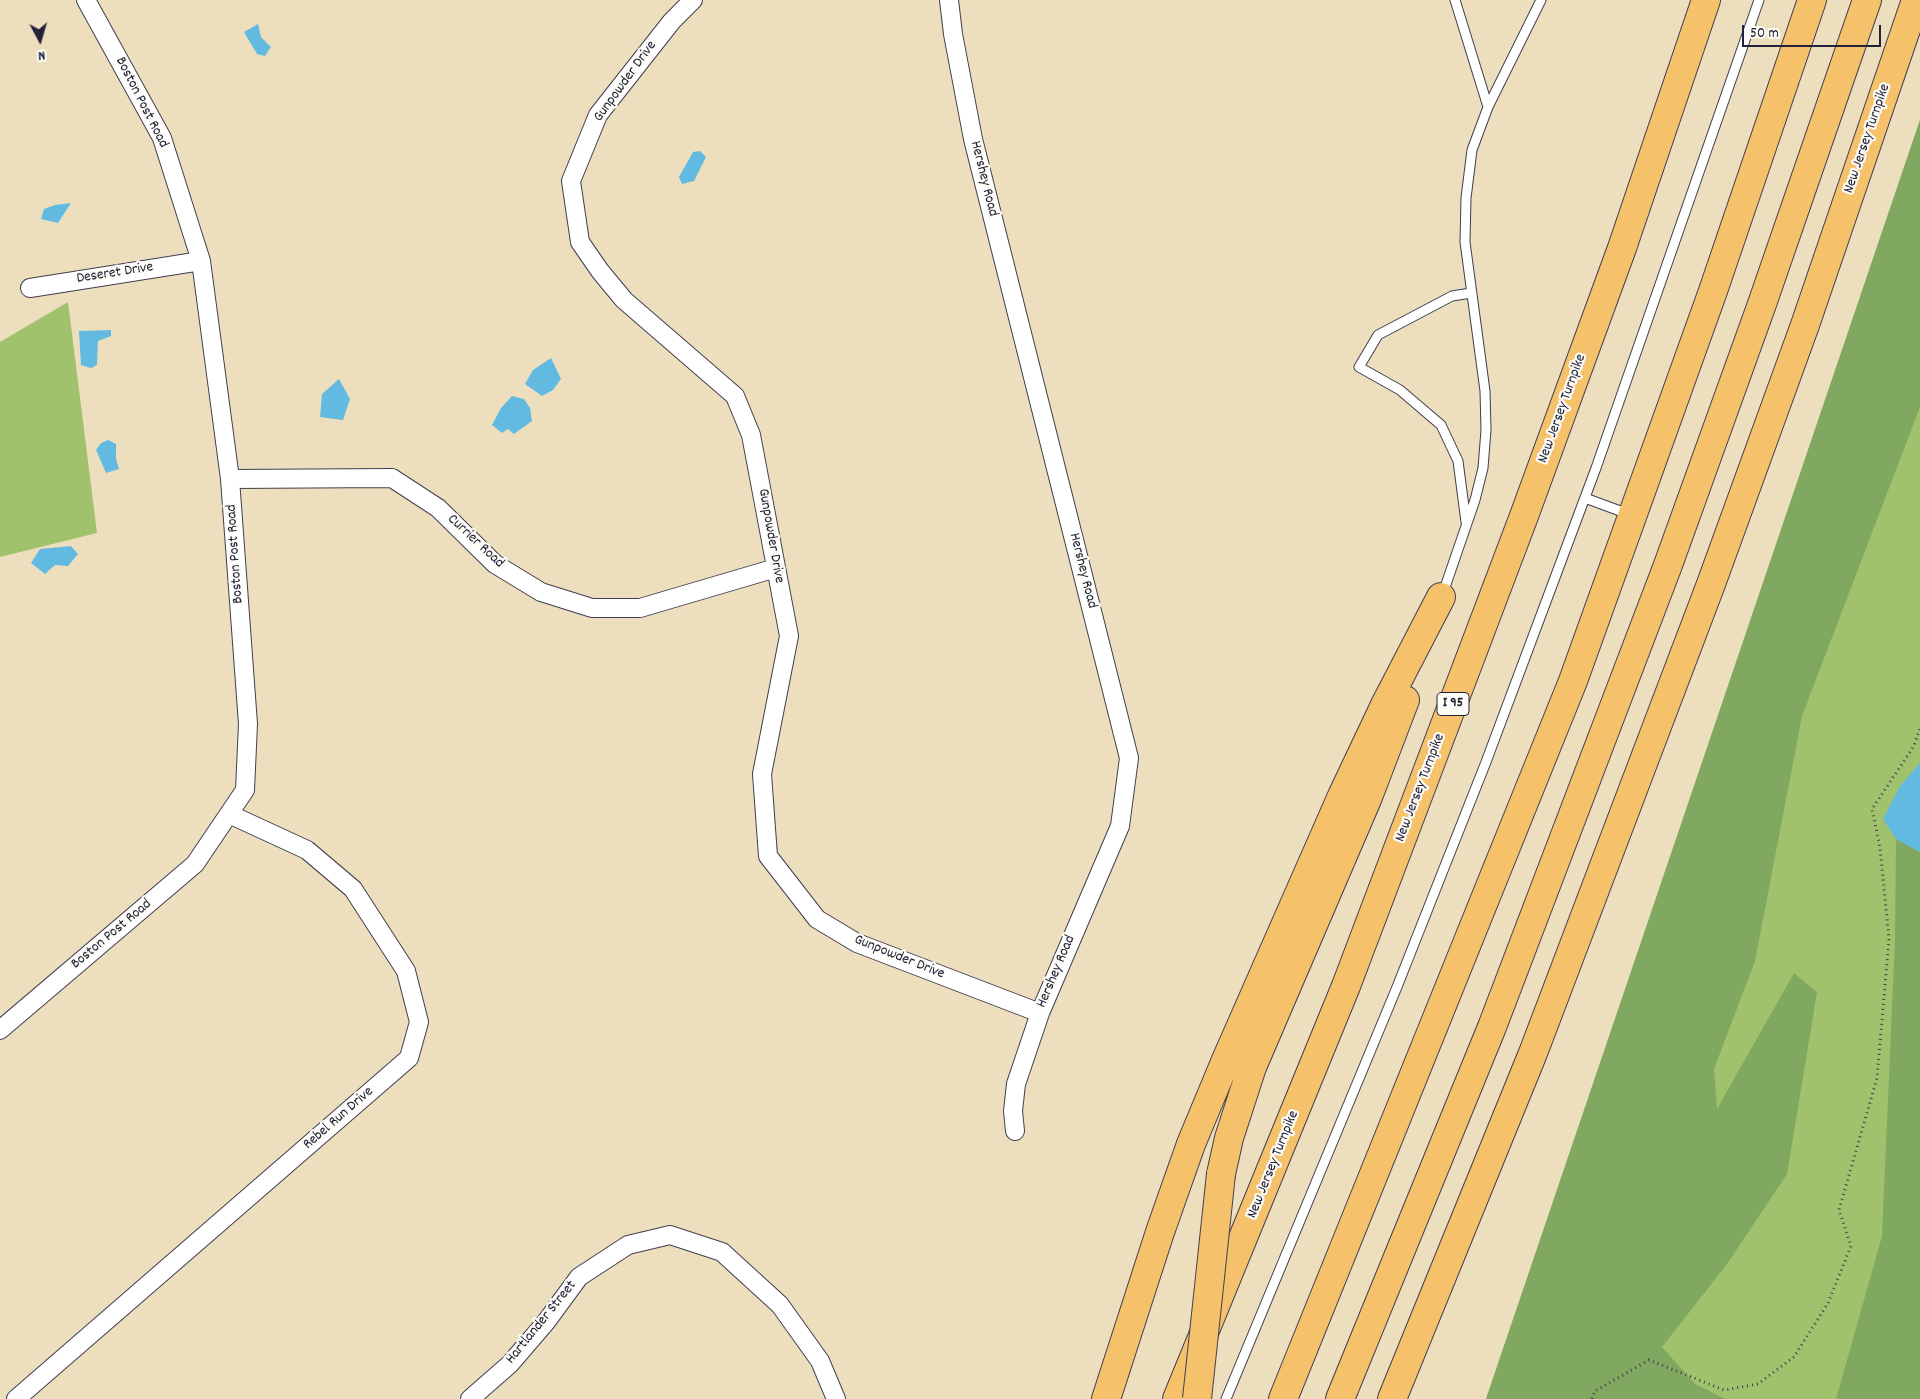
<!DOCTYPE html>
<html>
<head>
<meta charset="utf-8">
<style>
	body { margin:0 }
	#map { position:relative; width:1920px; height:1399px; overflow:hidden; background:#eddfbe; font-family:Dekko,sans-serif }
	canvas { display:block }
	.north { position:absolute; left:15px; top:15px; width:50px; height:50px; -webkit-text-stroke:4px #fdfcf7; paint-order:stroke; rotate:174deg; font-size:14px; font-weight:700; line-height:20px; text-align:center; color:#22223b }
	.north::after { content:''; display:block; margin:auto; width:18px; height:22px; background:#22223b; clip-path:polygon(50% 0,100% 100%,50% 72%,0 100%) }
	.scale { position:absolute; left:1742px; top:25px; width:139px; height:22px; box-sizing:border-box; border:2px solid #22223b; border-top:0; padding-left:6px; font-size:15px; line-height:18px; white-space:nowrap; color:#22223b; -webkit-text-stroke:4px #fdfcf7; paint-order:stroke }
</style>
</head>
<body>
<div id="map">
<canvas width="1920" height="1399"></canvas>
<div class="north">N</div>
<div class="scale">50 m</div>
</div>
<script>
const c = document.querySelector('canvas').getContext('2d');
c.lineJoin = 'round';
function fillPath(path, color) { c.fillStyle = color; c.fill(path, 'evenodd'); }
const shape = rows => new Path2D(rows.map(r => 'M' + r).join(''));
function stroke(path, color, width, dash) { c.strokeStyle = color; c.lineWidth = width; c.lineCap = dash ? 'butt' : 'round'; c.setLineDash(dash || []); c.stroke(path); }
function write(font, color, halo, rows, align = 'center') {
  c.font = font + ' Dekko,sans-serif'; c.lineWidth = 4.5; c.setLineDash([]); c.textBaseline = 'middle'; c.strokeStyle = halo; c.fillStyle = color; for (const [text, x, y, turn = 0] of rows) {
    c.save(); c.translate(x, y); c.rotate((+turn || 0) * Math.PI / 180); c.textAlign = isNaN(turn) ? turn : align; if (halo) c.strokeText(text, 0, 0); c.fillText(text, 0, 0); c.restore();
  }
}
fillPath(shape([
	[1920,120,1920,1399,1486,1399],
	[68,302,97,533,0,557,0,342]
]), '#a0c26c');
fillPath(shape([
	[1920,120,1920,407,1802,716,1755,961,1714,1069,1717,1109,1794,973,1817,992,1787,1174,1727,1264,1662,1347,1695,1384,1725,1399,1486,1399],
	[1896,839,1920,852,1920,1399,1836,1399,1882,1236,1895,939]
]), '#80a860');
fillPath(shape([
	[258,24,261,37,271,47,265,56,257,54,244,32],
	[700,151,706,157,694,181,682,184,679,177,693,152],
	[71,203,58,223,41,219,44,209,55,205],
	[111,330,111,336,98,341,97,365,91,368,81,365,79,331],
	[551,358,561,379,553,390,542,396,525,384,533,370],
	[339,379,350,399,343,420,320,417,322,394],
	[512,396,524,399,530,408,532,421,514,434,508,429,502,433,492,425,501,408],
	[108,440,116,444,116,459,119,469,106,473,96,450,101,443],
	[71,546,78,554,68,566,55,565,45,574,31,563,40,549],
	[1920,763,1920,852,1896,839,1883,819,1900,786]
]), '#63bae0');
const service = shape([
	[1455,0,1488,107],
	[1585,498,1631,515],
	[1466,522,1458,461,1441,425,1400,390,1359,367,1378,335,1452,296,1471,293],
	[1442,596,1475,500,1483,468,1486,430,1485,391,1465,242,1466,198,1472,150,1488,107,1541,0],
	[1226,1399,1397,987,1486,762,1596,468,1759,0]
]);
const minor = shape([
	[693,0,672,21,598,115,571,181,580,242,600,271,624,300,735,396,751,435,789,636,762,774,768,856,817,919,857,943,1040,1013],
	[949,0,953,34,973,139,1129,758,1120,826,1040,1013,1016,1084,1013,1111,1015,1131],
	[30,288,201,261],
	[230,479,392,478,438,508,495,564,541,592,592,608,640,608,776,568],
	[0,1030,195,864,245,790,248,724,230,479,201,261,162,138,86,0],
	[16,1399,409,1058,419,1022,406,971,353,889,307,850,229,814],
	[470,1399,510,1364,546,1322,579,1277,628,1245,670,1235,722,1252,780,1305,820,1361,836,1399]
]);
const motorway = shape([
	[1221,1174,1229,1138,1252,1067,1368,797,1405,700],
	[1106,1399,1160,1232,1191,1144,1226,1060,1342,796,1385,705,1441,597],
	[1177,1399,1346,986,1524,516,1622,248,1706,0],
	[1283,1399,1573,681,1713,291,1812,0],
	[1340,1399,1492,1027,1668,565,1762,304,1867,0],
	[1392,1399,1533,1053,1711,584,1805,325,1916,0]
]);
stroke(service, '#403e4f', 11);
stroke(minor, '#403e4f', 20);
stroke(motorway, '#403e4f', 30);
stroke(shape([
	[1592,1399,1595,1391,1649,1360,1724,1390,1758,1384,1794,1357,1828,1303,1851,1246,1839,1210,1877,1078,1889,939,1880,848,1872,809,1914,746,1920,728]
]), '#403e4f', 3, [1, 4]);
stroke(service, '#fff', 9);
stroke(minor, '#fff', 18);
stroke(motorway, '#f5c16b', 28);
const motorwayBridge = shape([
	[1197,1399,1221,1174]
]);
stroke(motorwayBridge, '#403e4f', 30, []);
stroke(motorwayBridge, '#f5c16b', 28);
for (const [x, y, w] of [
	[1453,704,32]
]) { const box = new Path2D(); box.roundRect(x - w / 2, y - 11.5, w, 23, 4); c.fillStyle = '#fdfcf7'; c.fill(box); stroke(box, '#22223b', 1); }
write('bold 14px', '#22223b', null, [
	["I 95",1453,704]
]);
write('15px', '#22223b', '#fdfcf7', [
	["Gunpowder Drive",626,82,-54],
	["Boston Post Road",141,103,63],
	["New Jersey Turnpike",1868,139,-71],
	["Hershey Road",983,179,76],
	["Deseret Drive",115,274,-9],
	["New Jersey Turnpike",1563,409,-70],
	["Gunpowder Drive",770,536,80],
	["Currier Road",475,542,43],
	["Boston Post Road",236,554,-94],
	["Hershey Road",1082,571,76],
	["New Jersey Turnpike",1421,788,-69],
	["Boston Post Road",112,935,-40],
	["Gunpowder Drive",899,958,22],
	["Hershey Road",1057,972,-67],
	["Rebel Run Drive",339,1119,-41],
	["New Jersey Turnpike",1274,1165,-68],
	["Hartlander Street",542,1323,-51]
]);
</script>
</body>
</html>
